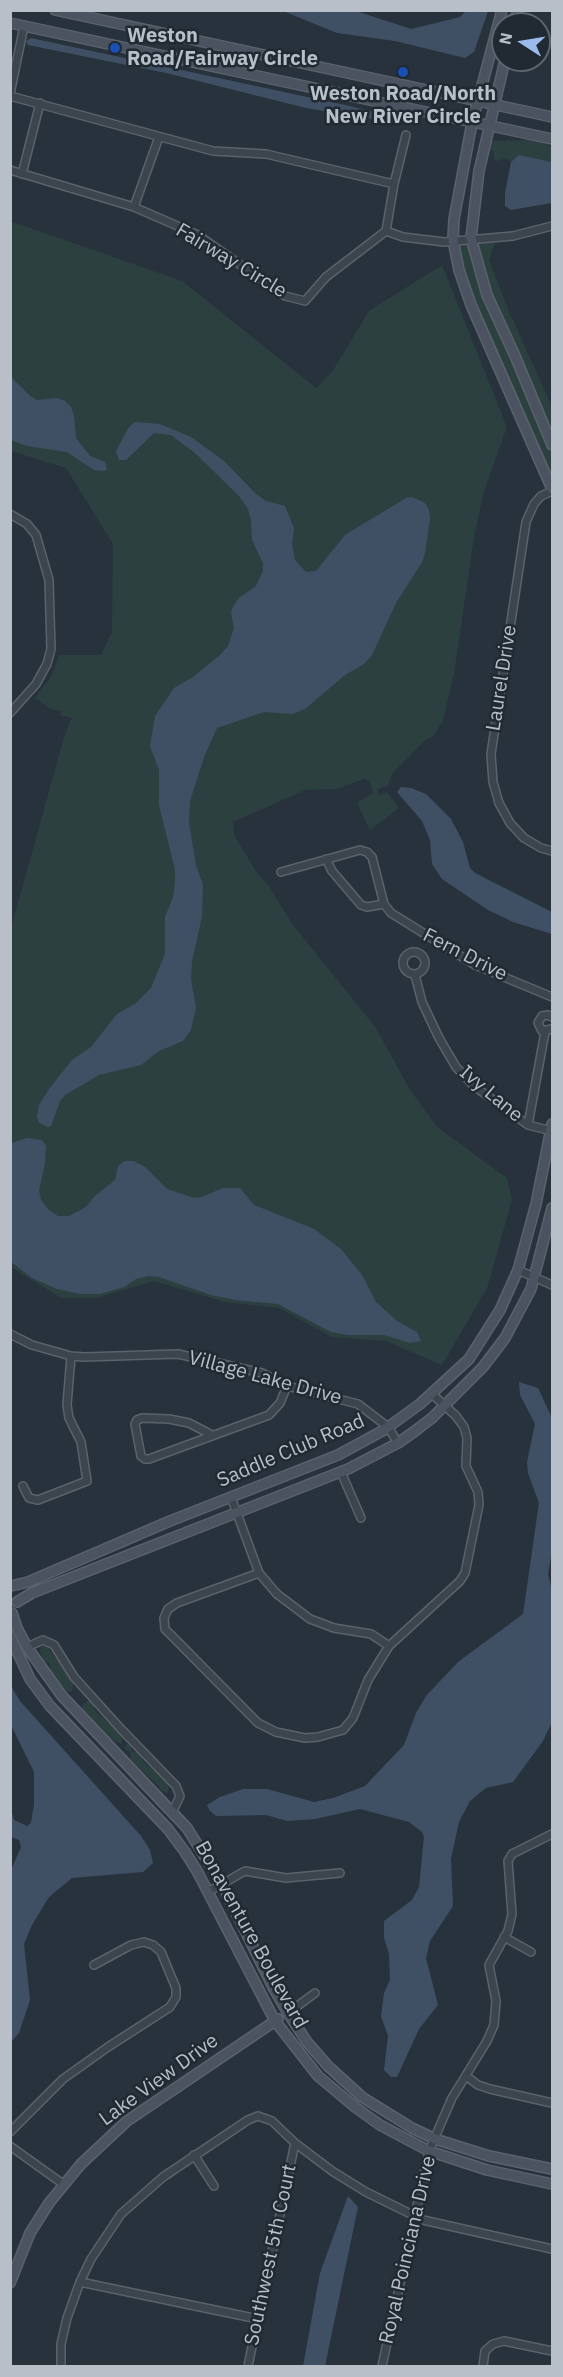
<!DOCTYPE html>
<html>
<head>
<meta charset="utf-8">
<style>
	body { margin:0 }
	#map { position:relative; width:563px; height:2377px; overflow:hidden; background:#28323d; font-family:"IBM Plex Sans",sans-serif }
	canvas { display:block }
	.frame { position:absolute; inset:0; border:12px solid #b8bfc8; pointer-events:none }
	.north { position:absolute; left:491px; top:12px; width:60px; height:60px; box-sizing:border-box; background:#212933; border:2px solid #5d656f; border-radius:50%; rotate:282deg; font-size:16px; font-weight:700; line-height:24px; text-align:center; color:#b8bfc8 }
	.north::after { content:''; display:block; margin:auto; width:21px; height:27px; background:#9abbec; clip-path:polygon(50% 0,100% 100%,50% 72%,0 100%) }
</style>
</head>
<body>
<div id="map">
<canvas width="563" height="2377"></canvas>
<div class="frame"></div>
<div class="north">N</div>
</div>
<script>
const c = document.querySelector('canvas').getContext('2d');
c.lineJoin = 'round';
function fillPath(path, color) { c.fillStyle = color; c.fill(path, 'evenodd'); }
const shape = rows => new Path2D(rows.map(r => 'M' + r).join(''));
function stroke(path, color, width, dash) { c.strokeStyle = color; c.lineWidth = width; c.lineCap = dash ? 'butt' : 'round'; c.setLineDash(dash || []); c.stroke(path); }
function write(font, color, halo, rows, align = 'center') {
  c.font = font + ' "IBM Plex Sans",sans-serif'; c.lineWidth = 5; c.setLineDash([]); c.textBaseline = 'middle'; c.strokeStyle = halo; c.fillStyle = color; for (const [text, x, y, turn = 0] of rows) {
    c.save(); c.translate(x, y); c.rotate((+turn || 0) * Math.PI / 180); c.textAlign = isNaN(turn) ? turn : align; if (halo) c.strokeText(text, 0, 0); c.fillText(text, 0, 0); c.restore();
  }
}
fillPath(shape([
	[487,133,493,141,533,140,541,142,552,147,552,162,519,155,511,162,506,158,497,161,494,159,494,151,484,149],
	[10,221,182,281,316,388,332,372,369,311,442,265,507,427,484,491,474,537,454,673,443,721,433,736,423,742,393,773,388,785,377,790,380,795,387,792,399,808,370,830,357,803,373,793,370,781,364,779,336,789,305,790,233,822,234,835,257,873,268,885,293,925,376,1028,410,1090,437,1127,507,1178,512,1200,487,1288,442,1365,386,1341,332,1337,279,1308,225,1302,154,1281,96,1298,61,1298,11,1267,11,928,65,734,72,718,60,715,61,711,51,709,35,698,52,675,59,655,101,655,112,632,113,544,66,468,11,451],
	[497,237,489,260,508,309,552,407,552,489,471,305,453,240],
	[46,1646,74,1680,72,1692,68,1692,60,1684,50,1670,50,1664,43,1660,40,1650,41,1647],
	[90,1699,96,1712,120,1732,123,1739,121,1744,105,1735,90,1721,90,1715,86,1714,82,1708,83,1704],
	[126,1744,130,1745,132,1752,137,1752,140,1755,144,1763,165,1778,169,1785,168,1792,167,1793,161,1790,159,1786,131,1761,130,1752,125,1749]
]), '#2d4040');
fillPath(shape([
	[283,11,356,11,411,29,460,17,466,11,488,11,474,52,465,58,395,41,337,33],
	[31,38,345,105,394,117,394,120,390,124,373,119,306,108,166,73,28,45,26,41],
	[519,155,552,162,552,203,511,210,505,206,505,193,511,162],
	[11,377,30,396,37,400,57,398,65,401,71,407,74,416,76,438,90,456,105,462,107,469,104,471,94,470,67,452,27,446,11,440],
	[135,422,160,424,191,437,224,461,256,494,266,501,285,506,294,528,292,544,295,560,306,572,316,571,345,535,406,498,412,497,425,503,429,510,430,519,425,553,422,562,396,603,372,655,364,664,345,675,305,709,293,714,264,712,217,728,204,757,190,801,189,823,196,865,203,885,202,916,192,962,191,979,196,1008,191,1030,183,1041,159,1051,141,1065,99,1075,65,1095,60,1101,51,1126,48,1127,39,1123,37,1116,39,1105,49,1089,72,1060,91,1047,117,1014,135,1004,151,988,165,954,165,917,173,897,175,882,175,870,159,805,159,770,150,746,155,716,174,688,193,677,220,655,228,646,234,628,231,612,234,605,239,598,256,586,263,571,263,563,252,540,251,521,248,509,239,496,195,453,171,435,154,433,126,460,119,460,116,451,129,427],
	[401,787,411,788,426,794,451,819,463,842,470,868,475,873,552,912,552,934,513,922,488,910,442,879,432,864,430,840,422,821,397,792],
	[27,1138,42,1140,46,1146,45,1163,39,1191,41,1200,49,1210,58,1216,69,1216,86,1207,95,1196,115,1180,118,1166,125,1161,134,1161,145,1167,167,1189,194,1198,202,1197,223,1188,240,1188,254,1205,314,1229,341,1249,362,1275,376,1302,397,1321,417,1332,421,1341,410,1343,384,1335,348,1335,331,1332,278,1304,235,1300,211,1295,159,1277,149,1276,136,1279,124,1287,100,1294,80,1294,57,1289,32,1278,10,1261,11,1143],
	[519,1382,538,1388,552,1418,552,1550,548,1574,552,1591,552,1722,543,1741,513,1782,486,1788,470,1801,459,1822,451,1859,453,1906,430,1941,426,1958,438,2005,419,2029,397,2077,391,2077,384,2070,388,2036,381,2016,384,1993,390,1980,389,1954,384,1938,384,1921,412,1900,419,1887,424,1837,422,1832,409,1822,360,1809,315,1819,287,1821,266,1815,216,1816,210,1811,207,1805,220,1797,243,1789,267,1789,314,1802,333,1798,365,1786,404,1745,416,1713,426,1696,458,1662,523,1614,539,1503,528,1473,527,1462,535,1424,520,1395],
	[11,1686,20,1701,141,1836,150,1850,153,1863,143,1872,72,1878,49,1897,32,1925,24,1944,30,2000,19,2033,11,2042,11,1870,21,1847,19,1840,11,1837,11,1809,14,1820,27,1826,31,1823,34,1804,34,1772,11,1725],
	[348,2196,358,2207,325,2366,303,2366,320,2273]
]), '#405064');
const street = shape([
	[10,94,24,26],
	[10,96,213,151,266,154,394,184,386,231,326,277,305,301,285,296,198,235,134,207,10,170],
	[22,174,40,103],
	[394,184,406,135],
	[134,207,159,137],
	[386,231,403,237,444,242,513,236,552,226],
	[552,491,541,496,534,504,526,522,491,754,493,782,499,803,510,823,524,838,541,848,552,851],
	[10,514,27,524,36,535,49,580,51,649,47,664,36,684,10,713],
	[326,859,332,871,361,905,367,907,384,904],
	[281,872,360,850,367,852,372,857,384,904,391,913,475,965,552,997],
	'403 963a11 11 0 1 1 22 0a11 11 0 1 1-22 0Z',
	[415,975,422,1002,439,1038,456,1067,474,1086,528,1125,552,1131],
	[552,1017,548,1015,542,1016,538,1023,542,1031,552,1029],
	[528,1125,545,1032],
	[518,1270,552,1285],
	[10,1334,32,1345,71,1356,84,1357,178,1354,262,1373,287,1386,358,1404,388,1427,398,1443],
	[212,1435,189,1423,169,1419,142,1418,137,1420,135,1424,141,1456,145,1459,149,1459,269,1415,280,1403,287,1386],
	[341,1472,361,1518],
	[23,1486,29,1498,38,1500,87,1481,81,1442,69,1418,67,1405,71,1356],
	[231,1497,259,1573,277,1594,310,1619,334,1628,371,1634,389,1646],
	[259,1573,177,1603,168,1609,164,1618,165,1629,258,1723,276,1732,305,1738,318,1737,343,1730,353,1718,368,1680,389,1646,460,1581,465,1573,479,1505,478,1492,466,1466,467,1438,464,1427,456,1416,431,1393],
	[27,1647,43,1640,54,1645,74,1677,121,1729,176,1786,180,1796,173,1811],
	[208,1892,245,1871,286,1878,340,1873],
	[504,1937,531,1952],
	[288,2013,315,1993],
	[466,2076,478,2085,490,2089,552,2103],
	[10,2132,63,2079,108,2047,170,2007,176,1997,176,1988,161,1952,153,1945,144,1942,131,1945,94,1965],
	[10,2146,63,2184],
	[194,2155,214,2186],
	[80,2282,258,2319],
	[61,2366,61,2344,67,2318,80,2282,91,2259,121,2214,163,2177,248,2120,258,2116,272,2121,295,2143,332,2171,366,2192,423,2220,552,2249],
	[248,2366,295,2143],
	[382,2366,429,2151,452,2098,487,2041,494,2025,496,2001,489,1965,508,1931,512,1914,508,1861,512,1854,552,1834],
	[483,2366,485,2351,493,2344,504,2341,552,2351]
]);
const secondary = shape([
	[55,10,552,117],
	[502,10,472,123,454,219,453,240,459,270,471,305,552,489],
	[10,23,552,139],
	[514,24,518,10],
	[505,60,479,171,471,238,487,295,515,356,552,445],
	[11,1586,28,1582,170,1521,338,1455,384,1430,420,1404,469,1359,500,1310,518,1270,536,1204,552,1124],
	[17,1602,32,1593,348,1469,398,1443,415,1431,432,1418,483,1367,505,1338,531,1289,552,1208],
	[12,1613,17,1628,27,1647,62,1696,187,1828,222,1884,274,1989,288,2013,307,2042,328,2066,362,2097,412,2128,435,2139,489,2156,552,2169],
	[10,1636,30,1679,50,1706,168,1829,185,1852,197,1871,275,2021,318,2076,355,2107,380,2125,429,2151,487,2170,552,2184],
	[10,2283,30,2233,49,2203,81,2164,127,2121,278,2019]
]);
stroke(street, '#5a626b', 10);
stroke(secondary, '#5a626b', 12);
stroke(street, '#3c444e', 7);
stroke(secondary, '#4b5360', 9);
for (const [x, y, r, color] of [
	[115,48,6,"#1a4fb4"],
	[403,72,6,"#1a4fb4"]
]) { const dot = new Path2D(); dot.arc(x, y, r, 0, 2 * Math.PI); c.fillStyle = color; c.fill(dot); stroke(dot, '#212933', 2); }
write('bold 20px', '#b8bfc8', '#212933', [
	["Weston",127,36],
	["Road/Fairway Circle",127,59],
	["Weston Road/North",403,94,"center"],
	["New River Circle",403,117,"center"]
], 'left');
write('20px', '#b8bfc8', '#212933', [
	["Fairway Circle",231,261,31],
	["Laurel Drive",502,678,-81],
	["Fern Drive",465,955,27],
	["Ivy Lane",491,1094,40],
	["Village Lake Drive",265,1378,15],
	["Saddle Club Road",291,1451,-23],
	["Bonaventure Boulevard",251,1935,61],
	["Lake View Drive",159,2080,-36],
	["Royal Poinciana Drive",408,2250,-77],
	["Southwest 5th Court",271,2255,-78]
]);
</script>
</body>
</html>
